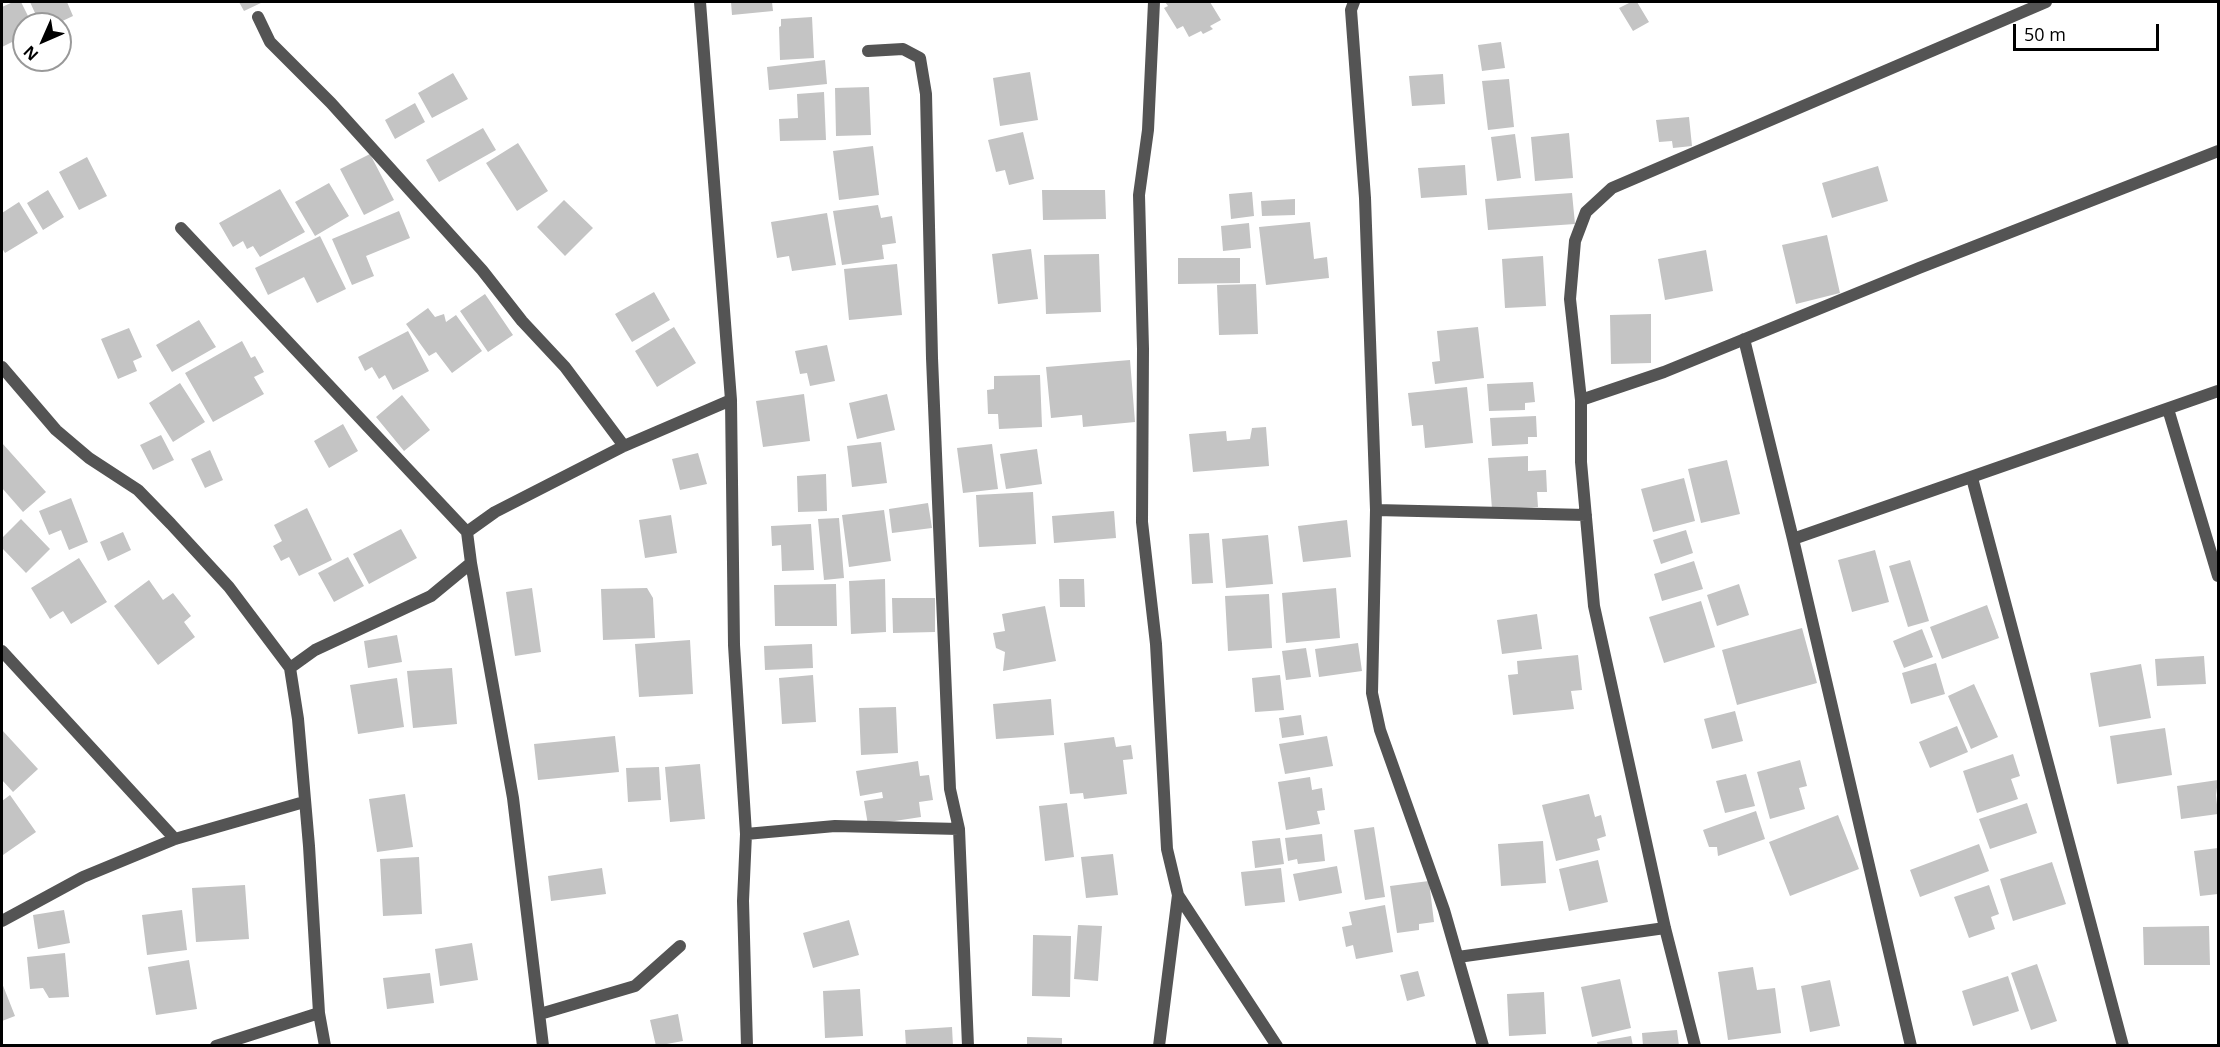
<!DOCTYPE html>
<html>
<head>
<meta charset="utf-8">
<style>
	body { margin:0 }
	#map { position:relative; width:2220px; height:1047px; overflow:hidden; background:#fff; font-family:"Open Sans",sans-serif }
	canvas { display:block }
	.frame { position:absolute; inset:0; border:3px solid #000; pointer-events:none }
	.north { position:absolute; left:12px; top:12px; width:60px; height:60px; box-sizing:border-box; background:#fff; border:2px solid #999; border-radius:50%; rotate:225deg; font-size:16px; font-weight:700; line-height:24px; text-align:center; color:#000 }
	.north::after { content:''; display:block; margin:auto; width:21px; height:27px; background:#000; clip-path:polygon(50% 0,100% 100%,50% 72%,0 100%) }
	.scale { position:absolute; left:2013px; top:24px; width:146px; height:27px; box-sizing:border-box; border:3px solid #000; border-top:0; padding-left:8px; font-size:18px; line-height:21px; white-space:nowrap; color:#000; -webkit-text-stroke:4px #fff; paint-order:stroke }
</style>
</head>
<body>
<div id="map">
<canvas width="2220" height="1047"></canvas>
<div class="frame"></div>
<div class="north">N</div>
<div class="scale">50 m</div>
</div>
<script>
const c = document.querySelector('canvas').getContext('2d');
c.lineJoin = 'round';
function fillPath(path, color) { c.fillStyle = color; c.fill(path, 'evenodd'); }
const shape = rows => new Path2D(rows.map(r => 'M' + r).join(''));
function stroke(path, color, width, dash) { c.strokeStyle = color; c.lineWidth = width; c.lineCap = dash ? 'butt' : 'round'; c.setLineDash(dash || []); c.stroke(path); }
fillPath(shape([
	[13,2,21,2,32,24,24,24,24,36,2,47,2,7],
	[30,2,67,2,73,16,56,24,40,24],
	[239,2,263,2,244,11],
	[731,2,772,2,773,11,732,15],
	[1165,2,1210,2,1221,20,1210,26,1213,29,1203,34,1201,31,1189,37,1183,26,1177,29,1164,8,1168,6],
	[1631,2,1637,2,1649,22,1633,31,1619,8],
	[812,17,814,58,780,60,779,27,781,26,781,19],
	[1501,42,1505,68,1482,71,1478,45],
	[825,60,827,84,769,90,767,67],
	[1030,72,1038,120,1000,126,993,78],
	[453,73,468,99,432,118,418,93],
	[1443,74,1445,104,1412,106,1409,76],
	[1509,79,1514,127,1488,130,1482,81],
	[869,87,871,135,836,136,835,88],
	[824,92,826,140,780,141,779,119,798,118,797,94],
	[415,103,425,122,395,139,385,120],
	[1689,117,1692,146,1673,148,1672,141,1659,142,1656,120],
	[483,128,496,150,439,182,426,160],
	[1023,132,1034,179,1009,185,1005,170,996,172,988,140],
	[1569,133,1573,178,1535,181,1531,137],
	[1515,134,1521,178,1497,181,1491,137],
	[518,143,548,191,517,211,486,163],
	[873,146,879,195,839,200,833,151],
	[370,154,394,200,364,215,340,169],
	[87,157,107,196,79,210,59,172],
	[1465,165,1467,195,1421,198,1418,168],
	[1878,166,1888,201,1832,218,1822,183],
	[329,183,349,216,315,236,295,202],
	[280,189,305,232,260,257,253,246,247,249,243,241,233,247,219,223],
	[48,190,64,217,43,230,27,203],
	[1042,190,1105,190,1106,219,1043,220],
	[1252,192,1254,216,1231,219,1229,194],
	[1572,193,1575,224,1488,230,1485,199],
	[1295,199,1295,215,1262,216,1261,201],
	[564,200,593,228,565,256,537,227],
	[19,202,38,233,5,253,2,248,2,213],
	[878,205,881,218,892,216,896,243,882,245,884,259,842,265,833,211],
	[399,211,410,238,366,256,374,276,352,285,332,239],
	[827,213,836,265,792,271,789,256,777,258,771,222],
	[1310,222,1314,259,1327,257,1329,278,1266,285,1259,227],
	[1249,223,1251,248,1223,251,1221,226],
	[1827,235,1840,293,1796,304,1782,245],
	[320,236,346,289,317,303,304,277,268,295,255,268],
	[1031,249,1038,299,998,304,992,254],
	[1706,250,1713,291,1665,300,1658,259],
	[1099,254,1101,312,1046,314,1044,255],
	[1543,256,1546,306,1505,308,1502,259],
	[1178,258,1240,258,1240,283,1178,284],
	[897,264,902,315,849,320,844,269],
	[1256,284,1258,334,1219,335,1217,285],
	[654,292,670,320,632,342,615,314],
	[485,294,513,335,488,352,460,311],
	[428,308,435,317,444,314,446,322,456,315,482,351,452,373,436,352,429,356,406,324],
	[1651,314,1651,363,1611,364,1610,315],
	[199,320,216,347,172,372,156,345],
	[674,327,696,363,657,387,635,351],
	[1478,327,1484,378,1435,384,1432,362,1440,361,1437,331],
	[129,328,142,357,133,361,137,371,118,379,101,339],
	[408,331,429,371,393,390,385,375,379,379,372,367,365,371,358,357],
	[242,341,251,358,255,356,264,372,254,377,264,394,213,422,185,373],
	[827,345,835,381,810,386,807,373,800,374,795,351],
	[1130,360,1135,422,1083,427,1082,415,1051,418,1046,367],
	[1040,375,1042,427,999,429,998,414,988,414,987,390,994,389,994,376],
	[1533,382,1535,402,1525,403,1525,410,1489,411,1487,384],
	[180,383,205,422,173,442,149,403],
	[1467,387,1473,443,1425,448,1423,425,1412,426,1408,393],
	[804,394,810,441,763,447,756,401],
	[887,394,895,430,857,439,849,403],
	[402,395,430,430,404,451,376,417],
	[1536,416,1537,437,1528,437,1528,444,1492,446,1490,418],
	[343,424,358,451,329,468,314,441],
	[1266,427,1269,466,1193,472,1189,434,1226,431,1227,441,1250,439,1252,428],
	[161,435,174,460,153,470,140,445],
	[881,442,887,483,852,487,847,446],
	[2,443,46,492,23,512,2,488],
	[992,444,998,489,963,493,957,448],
	[1037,449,1042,484,1006,489,1000,454],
	[210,450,223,480,205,488,191,459],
	[698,453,707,484,680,490,672,459],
	[1528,456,1528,471,1546,470,1547,492,1537,492,1538,507,1492,509,1488,458],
	[1727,460,1740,514,1701,523,1688,469],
	[826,474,827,511,798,512,797,476],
	[1684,478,1695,521,1653,532,1641,489],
	[1033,492,1036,544,979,547,976,495],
	[71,498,88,542,69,550,61,530,49,535,39,511],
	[928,503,932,528,892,533,889,509],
	[307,508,332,560,299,576,289,557,281,561,273,546,282,541,274,525],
	[884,510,891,561,849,567,842,515],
	[1114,511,1116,538,1054,543,1052,516],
	[671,515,677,553,645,558,639,520],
	[839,518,844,578,824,580,818,519],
	[21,519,50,549,26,573,2,548,2,538],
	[1347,520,1351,557,1303,562,1298,526],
	[811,524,814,570,782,571,781,545,772,546,771,526],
	[401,529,417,558,369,584,353,554],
	[1686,530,1693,553,1661,564,1653,540],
	[123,532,131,550,108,561,100,542],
	[1209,533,1213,583,1192,584,1189,534],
	[1268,535,1273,584,1226,588,1222,539],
	[1875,550,1889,602,1852,612,1838,560],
	[348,557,364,586,334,602,318,573],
	[79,558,107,602,71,624,63,611,50,619,31,588],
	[1910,560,1929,621,1908,627,1889,566],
	[1694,561,1703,589,1662,601,1654,574],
	[885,579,886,632,851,634,849,581],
	[1059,579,1084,579,1085,607,1060,607],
	[149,580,163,600,173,593,191,616,184,622,195,637,158,665,114,606],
	[836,584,837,626,775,626,774,585],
	[1739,584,1749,615,1717,626,1707,595],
	[532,588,541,652,515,656,506,592],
	[647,588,653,598,655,638,603,640,601,589],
	[1336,588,1340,638,1286,643,1282,593],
	[1269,594,1272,648,1228,651,1225,596],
	[892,598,935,598,935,632,893,633],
	[1701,601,1715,647,1664,663,1649,617],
	[1987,605,1999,638,1942,659,1930,627],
	[1045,606,1056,661,1003,671,1005,652,996,648,993,633,1005,631,1002,614],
	[1537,614,1542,649,1502,654,1497,620],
	[1802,628,1817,683,1737,705,1722,650],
	[1922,629,1933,657,1904,668,1893,641],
	[397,635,402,662,368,668,364,641],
	[690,640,693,694,639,697,635,644],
	[1358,643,1362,671,1319,677,1315,649],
	[812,644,813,668,765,670,764,646],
	[1306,648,1311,677,1286,680,1282,651],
	[1578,655,1582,690,1571,691,1574,709,1513,715,1508,675,1518,674,1517,661],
	[2204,656,2206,684,2157,686,2155,659],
	[1936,663,1945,694,1911,704,1902,673],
	[2141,664,2151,718,2099,727,2090,673],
	[452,668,457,724,413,728,407,671],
	[813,675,816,722,782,724,779,678],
	[1280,675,1284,710,1255,712,1252,678],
	[397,678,404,727,358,734,350,685],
	[1974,684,1998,737,1971,749,1948,696],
	[1051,699,1054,735,996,739,993,704],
	[896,707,898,753,861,755,859,708],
	[1735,711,1743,741,1712,749,1704,719],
	[1301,715,1304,735,1282,738,1279,718],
	[1957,726,1968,752,1930,768,1919,742],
	[2165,728,2172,775,2117,784,2110,736],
	[2,730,38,769,13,792,2,780],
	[615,736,619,772,538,780,534,744],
	[1327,736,1333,766,1285,774,1279,744],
	[1114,737,1116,747,1131,745,1133,759,1123,760,1127,794,1084,799,1083,793,1070,794,1064,743],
	[2013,754,2020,776,2011,779,2018,799,1977,813,1963,771],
	[1800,760,1807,786,1799,788,1805,809,1770,819,1757,772],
	[918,761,920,776,929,775,933,800,919,802,921,817,868,825,864,801,883,798,882,792,860,796,856,771],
	[700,764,705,819,670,822,665,767],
	[659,767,661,800,628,802,626,768],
	[1746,774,1755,806,1725,813,1716,781],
	[1310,777,1312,790,1322,788,1325,810,1317,811,1320,824,1286,830,1278,782],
	[2218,780,2216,795,2218,814,2181,819,2177,786],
	[405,794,413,847,377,852,369,799],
	[1589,794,1595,817,1601,815,1606,836,1597,839,1600,850,1556,861,1542,805],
	[10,795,36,832,3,855,2,801],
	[1067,803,1074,857,1045,861,1039,806],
	[2027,803,2037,833,1990,849,1979,819],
	[1756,811,1765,839,1718,856,1717,847,1709,847,1703,830],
	[1838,815,1859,869,1790,896,1769,842],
	[1374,827,1385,897,1365,900,1354,830],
	[1322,834,1325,861,1298,864,1297,859,1288,861,1285,838],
	[1280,838,1284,864,1255,868,1252,841],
	[1543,841,1546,883,1501,886,1498,844],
	[1979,844,1989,871,1920,897,1910,870],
	[2218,848,2218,894,2200,896,2194,851],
	[1113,854,1118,895,1086,898,1081,857],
	[419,857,422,914,383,916,380,859],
	[1598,860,1608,902,1569,911,1559,869],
	[2052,862,2066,904,2013,921,2000,879],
	[1337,866,1342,893,1299,901,1293,874],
	[602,868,606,894,551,901,548,876],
	[1281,868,1285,902,1245,906,1241,872],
	[1429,881,1434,922,1419,924,1419,930,1397,933,1390,886],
	[245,885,249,939,196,942,192,888],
	[1989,885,1999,914,1991,917,1995,929,1969,938,1954,897],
	[1385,905,1393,952,1356,959,1353,945,1346,947,1342,927,1352,925,1349,912],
	[64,910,70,943,38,949,33,915],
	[182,910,187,950,147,955,142,915],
	[849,920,859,955,813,968,803,933],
	[1078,925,1102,926,1098,981,1074,979],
	[2209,926,2210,965,2144,965,2143,927],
	[1033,935,1071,936,1070,997,1032,996],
	[472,943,478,980,440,986,435,949],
	[65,953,69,997,49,998,43,988,30,989,27,957],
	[189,960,197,1009,156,1015,148,967],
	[2037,964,2057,1021,2031,1030,2011,973],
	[1753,967,1757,990,1775,988,1781,1033,1728,1040,1718,972],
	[1418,971,1425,996,1407,1001,1400,975],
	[430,973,434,1003,387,1009,383,978],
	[2008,976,2019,1011,1973,1026,1962,991],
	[1620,979,1631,1028,1592,1037,1581,987],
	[1830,980,1840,1026,1810,1032,1801,986],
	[2,983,15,1016,2,1021],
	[860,989,863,1036,825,1038,823,991],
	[1544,992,1546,1034,1509,1036,1507,994],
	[678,1014,683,1041,656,1046,650,1020],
	[952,1027,953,1046,906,1046,905,1030],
	[1677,1030,1679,1046,1643,1046,1642,1033],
	[1631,1036,1633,1046,1598,1046,1597,1042],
	[1027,1037,1062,1038,1062,1046,1027,1046]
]), '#c4c4c4');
stroke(shape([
	[700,2,731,400,734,645,746,834,743,901,747,1046],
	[1154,2,1148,130,1139,195,1143,349,1142,522,1156,644,1167,849,1178,895,1277,1046],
	[1354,2,1351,10,1365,198,1376,510,1372,693,1380,730,1444,910,1483,1046],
	[258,17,270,42,331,103,482,270,522,321,565,367,624,446],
	[868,51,903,49,920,58,926,94,932,358,950,789,959,829,968,1046],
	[181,228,467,532],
	[1744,339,1793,539,1911,1046],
	[2,367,56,430,89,458,138,490,171,524,229,587,290,668,298,719,309,846,319,1013,325,1046],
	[1581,400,1664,372,1919,268,2218,151],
	[2168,409,2218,576],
	[1972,478,2123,1046],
	[1376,510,1586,515],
	[1793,539,2218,391],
	[471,563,513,798,543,1046],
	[2,651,175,839],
	[290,668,315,650,431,596,471,563,467,532,495,512,624,446,731,400],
	[746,834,835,826,959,829],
	[2,921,83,877,175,839,304,802],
	[1458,957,1665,928],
	[540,1014,635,986,680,946],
	[216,1046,319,1013],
	[1159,1046,1178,895],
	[1695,1046,1665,928,1594,606,1581,462,1581,400,1570,299,1575,241,1586,212,1612,188,2046,2]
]), '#545454', 12);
</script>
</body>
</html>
